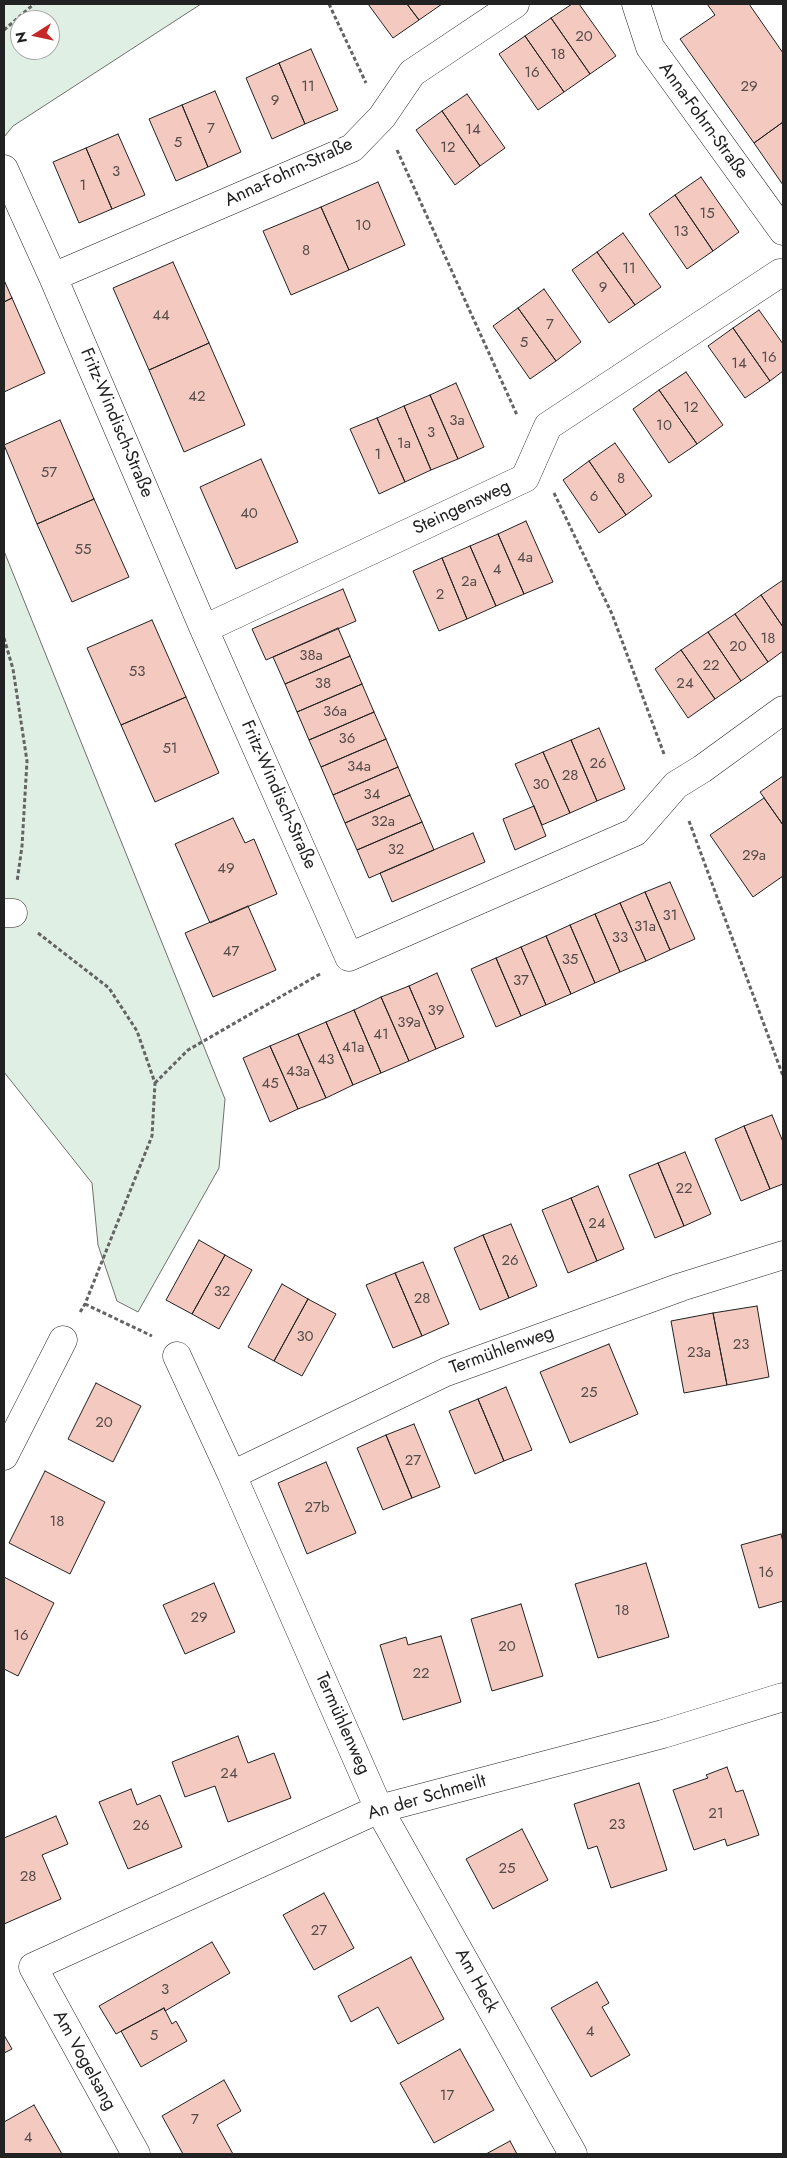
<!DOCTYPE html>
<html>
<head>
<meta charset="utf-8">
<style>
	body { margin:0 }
	#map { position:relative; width:787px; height:2158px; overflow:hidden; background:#fff; font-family:Jost,sans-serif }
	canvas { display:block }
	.frame { position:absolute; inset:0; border:5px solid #222; pointer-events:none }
	.north { position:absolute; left:10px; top:10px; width:50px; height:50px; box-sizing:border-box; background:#fff; border:1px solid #a7a7a7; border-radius:50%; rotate:260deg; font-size:14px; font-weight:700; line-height:20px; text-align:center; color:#222 }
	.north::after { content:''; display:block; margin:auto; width:18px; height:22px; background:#c62828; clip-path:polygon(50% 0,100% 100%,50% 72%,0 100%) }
</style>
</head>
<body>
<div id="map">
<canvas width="787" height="2158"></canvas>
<div class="frame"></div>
<div class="north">N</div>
</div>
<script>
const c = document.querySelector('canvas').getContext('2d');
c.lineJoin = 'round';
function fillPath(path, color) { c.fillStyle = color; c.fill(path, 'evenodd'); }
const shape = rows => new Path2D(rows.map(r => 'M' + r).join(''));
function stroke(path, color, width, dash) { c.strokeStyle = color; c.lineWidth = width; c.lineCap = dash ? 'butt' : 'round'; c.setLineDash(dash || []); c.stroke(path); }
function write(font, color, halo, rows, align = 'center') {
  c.font = font + ' Jost,sans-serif'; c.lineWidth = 4; c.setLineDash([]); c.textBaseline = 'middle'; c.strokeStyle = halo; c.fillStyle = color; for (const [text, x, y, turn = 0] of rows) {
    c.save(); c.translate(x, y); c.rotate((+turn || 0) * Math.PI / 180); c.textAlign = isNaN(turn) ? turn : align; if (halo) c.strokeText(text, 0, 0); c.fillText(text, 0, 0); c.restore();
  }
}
const green = shape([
	[4,4,201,4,13,126,4,137,4,4],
	[20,20,50,20,50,50,20,50,20,20],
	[4,551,225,1099,219,1168,138,1312,117,1301,98,1245,92,1183,4,1072,4,551]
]);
fillPath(green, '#e0efe3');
stroke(green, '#6f6f6f', 1);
const building = shape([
	[368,4,407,4,419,20,393,38,368,4],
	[407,4,442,4,419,20,407,4],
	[572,4,579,4,616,56,590,74,551,18,572,4],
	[707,4,749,4,783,53,783,122,754,143,680,39,715,15,707,4],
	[551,18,590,74,564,92,525,36,551,18],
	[525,36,564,92,538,110,499,54,525,36],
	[311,49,338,110,305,124,279,63,311,49],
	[279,63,305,124,272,139,246,78,279,63],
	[215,91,241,152,208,167,182,105,215,91],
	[467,94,505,148,480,166,442,111,467,94],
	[182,105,208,167,176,181,149,119,182,105],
	[442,111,480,166,455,185,416,130,442,111],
	[783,122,783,185,754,143,783,122],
	[118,134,145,195,112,209,86,148,118,134],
	[86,148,112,209,79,223,53,162,86,148],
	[701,177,739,232,713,251,675,195,701,177],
	[378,182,405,245,349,270,321,207,378,182],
	[675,195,713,251,687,269,649,214,675,195],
	[321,207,349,270,291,295,263,231,321,207],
	[623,233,661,287,635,305,597,252,623,233],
	[597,252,635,305,609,323,572,270,597,252],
	[173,262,209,343,149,370,113,288,173,262],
	[4,280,12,298,4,302,4,280],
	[544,289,581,342,556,361,518,308,544,289],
	[12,298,45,373,4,392,4,302,12,298],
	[518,308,556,361,530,379,493,326,518,308],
	[759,310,783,344,783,371,770,381,733,328,759,310],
	[733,328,770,381,745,398,708,346,733,328],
	[209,343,245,425,184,452,149,370,209,343],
	[686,372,723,425,697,444,659,390,686,372],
	[456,383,484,447,458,459,430,395,456,383],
	[659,390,697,444,669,463,633,409,659,390],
	[430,395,458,459,431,470,404,406,430,395],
	[404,406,431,470,405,482,377,418,404,406],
	[377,418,405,482,379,494,350,429,377,418],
	[60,420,94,499,37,524,4,445,60,420],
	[615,443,652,496,626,515,589,461,615,443],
	[261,459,298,542,236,569,200,487,261,459],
	[589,461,626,515,599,533,563,480,589,461],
	[94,499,129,577,72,602,37,524,94,499],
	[526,521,553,582,524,594,498,534,526,521],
	[498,534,524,594,496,606,470,546,498,534],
	[470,546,496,606,467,619,442,558,470,546],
	[442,558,467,619,439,631,413,571,442,558],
	[783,580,783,627,761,595,783,580],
	[343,589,356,621,266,660,252,629,343,589],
	[761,595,783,627,783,651,768,662,735,614,761,595],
	[735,614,768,662,741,681,708,632,735,614],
	[152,620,186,697,121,725,87,648,152,620],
	[338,628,350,656,285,684,273,657,338,628],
	[708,632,741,681,715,699,681,650,708,632],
	[681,650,715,699,688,718,655,669,681,650],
	[350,656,362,684,297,712,285,684,350,656],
	[362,684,374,712,309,740,297,712,362,684],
	[186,697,219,773,155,802,121,725,186,697],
	[374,712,386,739,321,767,309,740,374,712],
	[599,728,625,789,597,801,571,740,599,728],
	[386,739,398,767,333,795,321,767,386,739],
	[571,740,597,801,570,813,543,752,571,740],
	[543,752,570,813,542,825,515,764,543,752],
	[398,767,410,795,345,823,333,795,398,767],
	[783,776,783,825,760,792,783,776],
	[410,795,422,822,357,850,345,823,410,795],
	[764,798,783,825,783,876,753,897,710,835,764,798],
	[534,806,546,836,515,850,503,819,534,806],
	[233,818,245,843,254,839,277,894,210,923,175,844,233,818],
	[422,822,434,850,369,878,357,850,422,822],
	[473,833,485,862,392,902,380,873,473,833],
	[670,882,695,939,670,950,645,892,670,882],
	[645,892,670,950,646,961,620,903,645,892],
	[620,903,646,961,620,972,595,914,620,903],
	[248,906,276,970,213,997,185,933,248,906],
	[595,914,620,972,595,983,570,925,595,914],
	[570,925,595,983,571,994,546,936,570,925],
	[546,936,571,994,546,1005,521,947,546,936],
	[521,947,546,1005,521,1016,496,958,521,947],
	[496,958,521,1016,496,1027,471,969,496,958],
	[437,973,464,1037,436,1049,409,986,437,973],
	[409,986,436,1049,409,1061,381,997,409,986],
	[381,997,409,1061,381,1073,354,1010,381,997],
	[354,1010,381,1073,353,1085,326,1022,354,1010],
	[326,1022,353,1085,326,1098,298,1034,326,1022],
	[298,1034,326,1098,298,1109,270,1046,298,1034],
	[270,1046,298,1109,270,1122,243,1058,270,1046],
	[772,1115,783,1142,783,1184,770,1189,744,1126,772,1115],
	[744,1126,770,1189,741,1201,715,1139,744,1126],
	[685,1152,711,1214,684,1226,658,1163,685,1152],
	[658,1163,684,1226,655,1238,629,1175,658,1163],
	[598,1186,624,1249,597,1261,571,1198,598,1186],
	[571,1198,597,1261,568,1273,542,1210,571,1198],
	[511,1224,537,1286,509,1298,483,1235,511,1224],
	[483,1235,509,1298,480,1310,454,1248,483,1235],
	[199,1240,225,1255,192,1314,166,1300,199,1240],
	[225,1255,252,1270,219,1329,192,1314,225,1255],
	[423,1262,449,1324,422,1336,395,1273,423,1262],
	[395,1273,422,1336,393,1348,366,1285,395,1273],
	[282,1284,308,1299,274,1361,248,1347,282,1284],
	[308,1299,336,1314,302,1376,274,1361,308,1299],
	[757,1306,769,1377,727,1385,713,1313,757,1306],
	[713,1313,727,1385,684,1393,671,1321,713,1313],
	[609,1344,638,1414,570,1443,540,1372,609,1344],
	[96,1383,141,1406,113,1462,68,1439,96,1383],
	[506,1387,532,1450,504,1461,478,1399,506,1387],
	[478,1399,504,1461,475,1474,449,1411,478,1399],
	[414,1424,440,1487,412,1498,386,1435,414,1424],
	[386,1435,412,1498,383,1510,357,1448,386,1435],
	[326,1462,356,1533,307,1554,278,1483,326,1462],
	[45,1471,105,1502,70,1574,9,1543,45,1471],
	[781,1534,783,1542,783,1601,759,1608,741,1545,781,1534],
	[646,1563,669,1637,598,1658,575,1584,646,1563],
	[4,1577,54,1603,18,1676,4,1669,4,1577],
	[214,1583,235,1632,185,1654,163,1605,214,1583],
	[521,1604,543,1676,492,1691,471,1619,521,1604],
	[441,1636,461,1702,403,1720,380,1645,406,1637,408,1645,441,1636],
	[238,1736,248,1763,274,1753,291,1798,228,1822,215,1786,185,1797,172,1762,238,1736],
	[727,1767,736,1792,743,1790,759,1835,727,1846,725,1839,694,1850,673,1790,708,1778,706,1775,727,1767],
	[639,1783,667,1870,611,1888,597,1846,588,1849,574,1804,639,1783],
	[131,1789,137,1805,160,1795,182,1847,128,1869,99,1802,131,1789],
	[56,1816,68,1844,42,1855,61,1899,4,1924,4,1838,56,1816],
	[522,1829,548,1880,493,1909,466,1859,522,1829],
	[324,1893,354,1948,314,1970,283,1915,324,1893],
	[212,1942,230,1973,165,2011,164,2008,116,2034,99,2006,212,1942],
	[411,1957,444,2019,398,2044,378,2007,351,2022,338,1996,411,1957],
	[597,1982,609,2003,602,2007,630,2055,591,2077,551,2008,597,1982],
	[164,2008,172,2024,176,2021,187,2041,141,2067,121,2031,164,2008],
	[4,2035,12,2049,4,2053,4,2035],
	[460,2049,494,2110,434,2143,400,2083,460,2049],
	[224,2080,241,2111,217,2125,233,2154,183,2154,162,2116,224,2080],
	[34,2105,62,2154,4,2154,4,2122,34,2105],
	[510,2141,517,2154,486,2154,510,2141]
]);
fillPath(building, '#f3c9c0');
stroke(building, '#222', 1);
const minor = shape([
	[636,4,650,47,783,231],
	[4,169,53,277,204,629,349,957,635,832,676,785,702,769,783,710],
	[53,277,352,148,382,117,412,73,515,4],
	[204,629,525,478,548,426,780,273],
	[4,913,13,913],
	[177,1356,232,1475,446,1372,681,1287,783,1255],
	[4,1456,63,1340],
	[232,1475,379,1809,573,2154],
	[136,2154,33,1967,379,1809,663,1734,783,1697]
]);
stroke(minor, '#222', 29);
stroke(shape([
	[329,4,366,83],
	[4,30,34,4],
	[397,150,517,415],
	[554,493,612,614,664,754],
	[4,638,13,669,27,761,22,846,17,882],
	[689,821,783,1076],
	[38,933,109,988,137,1031,155,1083,152,1136,85,1304,79,1314],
	[155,1083,188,1050,320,974],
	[85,1304,152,1336]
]), '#646464', 3, [4, 2.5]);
stroke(minor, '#fff', 28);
write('15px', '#564c4a', null, [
	["20",584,37],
	["18",558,55],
	["16",532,73],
	["11",308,87],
	["29",749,87],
	["9",275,101],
	["7",211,129],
	["14",473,130],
	["5",178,143],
	["12",448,148],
	["3",116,172],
	["1",83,186],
	["15",707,214],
	["10",363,226],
	["13",681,232],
	["8",306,251],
	["11",629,269],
	["9",603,288],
	["44",161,316],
	["7",550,325],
	["5",524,343],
	["16",769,358],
	["14",739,364],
	["42",197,397],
	["12",691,408],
	["3a",457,421],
	["10",664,426],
	["3",431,433],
	["1a",404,444],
	["1",378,455],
	["57",49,473],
	["8",621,479],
	["6",594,497],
	["40",249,514],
	["55",83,550],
	["4a",525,558],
	["4",497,570],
	["2a",469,582],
	["2",440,595],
	["18",768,639],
	["20",738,647],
	["38a",311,656],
	["22",711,666],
	["53",137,672],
	["38",323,684],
	["24",685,684],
	["36a",335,712],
	["36",347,739],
	["51",170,749],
	["26",598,764],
	["34a",359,767],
	["28",570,776],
	["30",541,785],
	["34",372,795],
	["32a",383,822],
	["32",396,850],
	["29a",754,856],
	["49",226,869],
	["31",670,916],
	["31a",645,927],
	["33",620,938],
	["47",231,952],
	["35",570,960],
	["37",521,981],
	["39",436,1011],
	["39a",409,1023],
	["41",381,1035],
	["41a",353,1048],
	["43",326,1060],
	["43a",298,1072],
	["45",270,1084],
	["22",684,1189],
	["24",597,1224],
	["26",510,1261],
	["32",222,1292],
	["28",422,1299],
	["30",305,1337],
	["23",741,1345],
	["23a",699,1353],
	["25",589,1393],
	["20",104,1423],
	["27",413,1461],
	["27b",317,1508],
	["18",57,1522],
	["16",766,1573],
	["18",622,1611],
	["29",199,1618],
	["16",21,1636],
	["20",507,1647],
	["22",421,1674],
	["24",229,1774],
	["21",716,1814],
	["23",617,1825],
	["26",141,1826],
	["25",507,1869],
	["28",28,1877],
	["27",319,1931],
	["3",165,1990],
	["4",590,2032],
	["5",154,2036],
	["17",447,2096],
	["7",195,2120],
	["4",28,2138]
]);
write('18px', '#222', '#fff', [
	["Anna-Fohrn-Straße",703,121,54],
	["Anna-Fohrn-Straße",289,173,-25],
	["Fritz-Windisch-Straße",116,423,67],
	["Steingensweg",462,508,-25],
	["Fritz-Windisch-Straße",278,795,66],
	["Termühlenweg",502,1351,-20],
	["Termühlenweg",342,1724,66],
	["An der Schmeilt",427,1798,-16],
	["Am Heck",476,1981,61],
	["Am Vogelsang",84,2061,61]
]);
</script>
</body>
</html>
